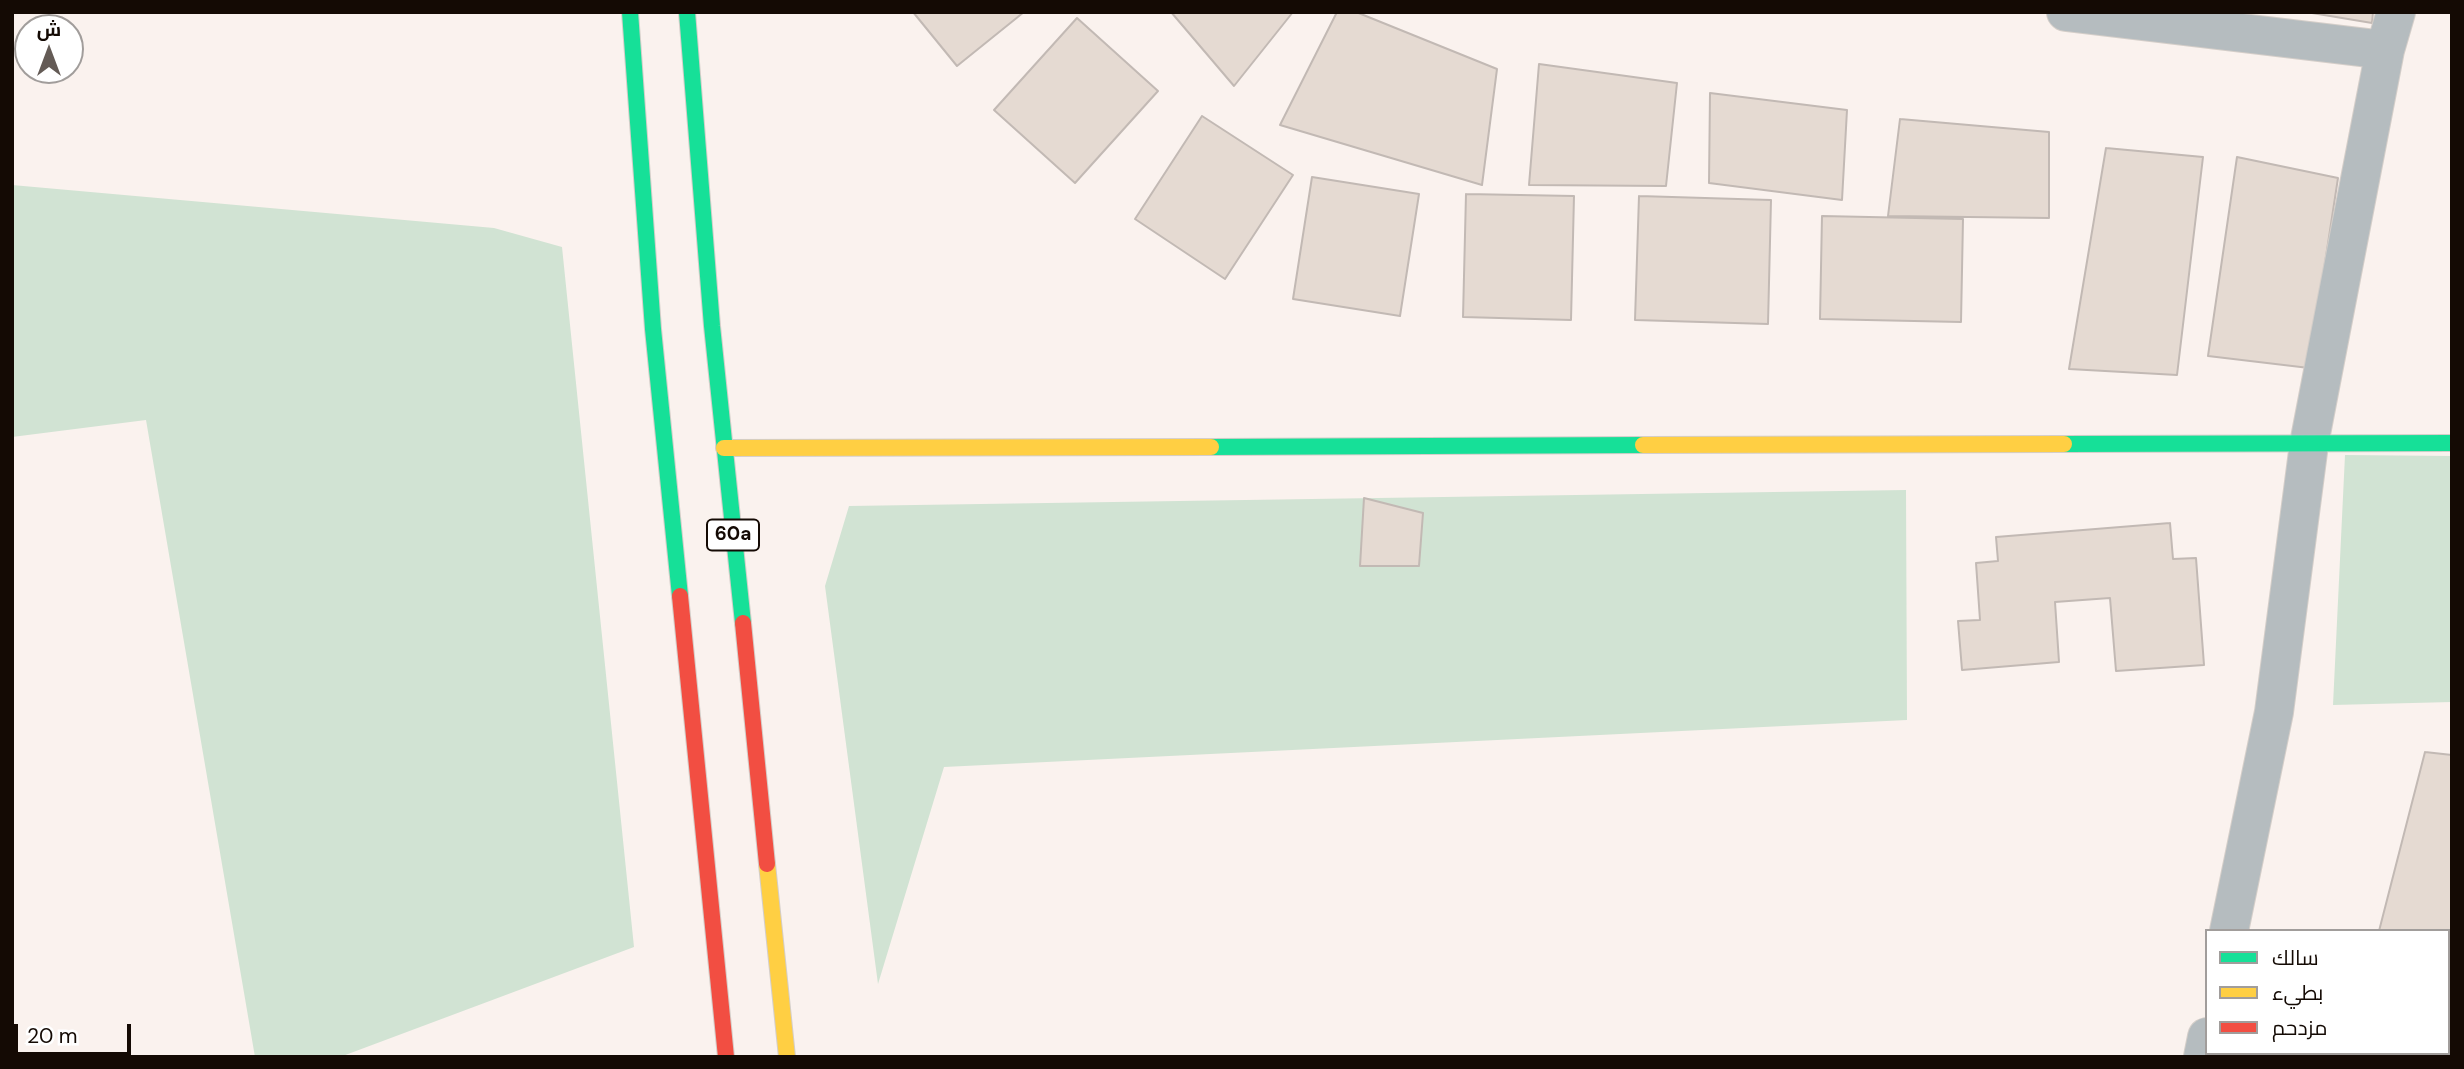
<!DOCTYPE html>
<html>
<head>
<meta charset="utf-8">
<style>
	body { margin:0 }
	#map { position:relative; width:2464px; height:1069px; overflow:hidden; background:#faf2ee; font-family:"DM Sans",Cairo,sans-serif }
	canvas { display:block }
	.frame { position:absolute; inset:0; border:14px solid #140a04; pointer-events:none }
	.legend { position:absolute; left:2205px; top:929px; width:245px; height:126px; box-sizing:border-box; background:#fff; border:2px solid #a19d9b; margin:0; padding:9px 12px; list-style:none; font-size:21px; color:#140a04 }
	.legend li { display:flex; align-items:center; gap:14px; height:35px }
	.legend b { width:35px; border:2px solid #a19d9b }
	.north { position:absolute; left:14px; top:14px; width:70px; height:70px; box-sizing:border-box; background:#fff; border:2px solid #a19d9b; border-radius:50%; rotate:0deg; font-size:19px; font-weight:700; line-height:28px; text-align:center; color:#140a04 }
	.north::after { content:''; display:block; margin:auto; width:24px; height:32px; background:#645b56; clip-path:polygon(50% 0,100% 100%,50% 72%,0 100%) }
	.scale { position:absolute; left:14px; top:1024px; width:117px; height:32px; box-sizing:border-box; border:4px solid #140a04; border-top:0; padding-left:9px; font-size:21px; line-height:24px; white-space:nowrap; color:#140a04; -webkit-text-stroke:5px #fff; paint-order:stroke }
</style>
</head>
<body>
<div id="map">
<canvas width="2464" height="1069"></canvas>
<div class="frame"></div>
<ul class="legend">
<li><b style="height:9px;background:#16e098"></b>سالك</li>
<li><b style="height:9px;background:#ffcf43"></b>بطيء</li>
<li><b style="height:9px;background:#f24e42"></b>مزدحم</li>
</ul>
<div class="north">ش</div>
<div class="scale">20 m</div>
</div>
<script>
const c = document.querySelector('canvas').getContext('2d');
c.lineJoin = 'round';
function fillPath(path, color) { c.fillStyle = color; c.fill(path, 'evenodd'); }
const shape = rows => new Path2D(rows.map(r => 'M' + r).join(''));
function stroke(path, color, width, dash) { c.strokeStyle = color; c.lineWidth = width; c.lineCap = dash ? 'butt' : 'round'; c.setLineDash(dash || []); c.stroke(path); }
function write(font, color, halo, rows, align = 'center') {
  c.font = font + ' "DM Sans",sans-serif'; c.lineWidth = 5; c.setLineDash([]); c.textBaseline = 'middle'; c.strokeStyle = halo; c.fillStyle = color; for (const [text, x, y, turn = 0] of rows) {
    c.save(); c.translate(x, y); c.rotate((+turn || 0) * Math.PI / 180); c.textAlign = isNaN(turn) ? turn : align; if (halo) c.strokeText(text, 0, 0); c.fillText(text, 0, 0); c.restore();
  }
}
fillPath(shape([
	[12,185,494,228,562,247,634,947,340,1057,255,1057,146,420,12,437],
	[2345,455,2452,456,2452,702,2333,705],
	[1906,490,1907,720,944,767,878,984,825,586,849,506]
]), '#d1e3d3');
const building = shape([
	[913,12,1024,12,957,66,913,12],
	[1171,12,1293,12,1234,86,1171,12],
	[1337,12,1356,12,1497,69,1482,185,1280,125,1337,12],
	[2306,12,2373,12,2372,23,2306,12],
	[1077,18,1158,91,1075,183,994,110,1077,18],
	[1539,64,1677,83,1666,186,1529,185,1539,64],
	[1710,93,1847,110,1842,200,1709,183,1710,93],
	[1202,116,1293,175,1225,279,1135,219,1202,116],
	[1900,119,2049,132,2049,218,1888,216,1900,119],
	[2106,148,2203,157,2177,375,2069,369,2106,148],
	[2237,157,2338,178,2309,368,2208,356,2237,157],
	[1312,177,1419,194,1400,316,1293,299,1312,177],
	[1466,194,1574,196,1571,320,1463,317,1466,194],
	[1639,196,1771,200,1768,324,1635,320,1639,196],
	[1822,216,1963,219,1961,322,1820,319,1822,216],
	[1364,498,1423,513,1419,566,1360,566,1364,498],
	[2170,523,2173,559,2196,558,2204,665,2116,671,2110,598,2055,602,2059,662,1962,670,1958,621,1980,620,1976,563,1998,561,1996,537,2170,523],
	[2425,752,2452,755,2452,1002,2448,1002,2448,931,2379,931,2425,752]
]);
fillPath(building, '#e5dad2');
stroke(building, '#c2b9b4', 2);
const street = shape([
	[2066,12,2385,50],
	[2229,931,2274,712,2309,444,2385,50,2396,12],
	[2448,1038,2452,1039],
	[2203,1057,2207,1037]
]);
const fast = shape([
	[630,12,653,329,680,596],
	[687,12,712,326,743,623],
	[2064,444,2452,443],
	[1211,447,1643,445]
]);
const slow = shape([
	[1643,445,2064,444],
	[724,448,1211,447],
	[767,864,787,1057]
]);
const jam = shape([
	[680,596,726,1057],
	[743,623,767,864]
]);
stroke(street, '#d4cec9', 40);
stroke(fast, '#d4cec9', 18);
stroke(slow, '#d4cec9', 18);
stroke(jam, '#d4cec9', 18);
stroke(street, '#b5bcbf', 38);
stroke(fast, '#16e098', 16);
stroke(slow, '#ffcf43', 16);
stroke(jam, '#f24e42', 16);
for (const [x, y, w] of [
	[733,535,52]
]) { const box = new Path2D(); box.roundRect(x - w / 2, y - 15.5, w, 31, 5); c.fillStyle = '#fff'; c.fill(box); stroke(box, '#140a04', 2); }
write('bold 19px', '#140a04', null, [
	["60a",733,535]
]);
</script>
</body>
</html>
